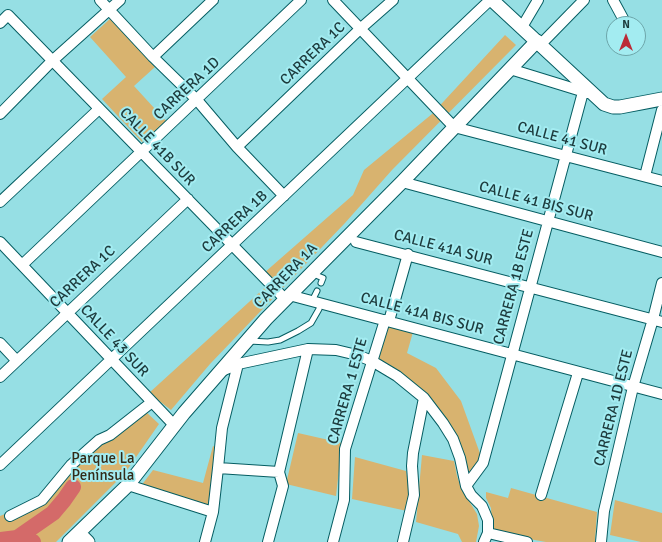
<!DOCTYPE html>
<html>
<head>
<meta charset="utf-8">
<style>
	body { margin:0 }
	#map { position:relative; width:662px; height:542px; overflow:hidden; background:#96dfe4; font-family:Signika,sans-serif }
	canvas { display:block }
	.north { position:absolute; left:606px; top:16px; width:40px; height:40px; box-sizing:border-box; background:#a3ecf1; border:1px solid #6da5a9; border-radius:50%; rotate:0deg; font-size:11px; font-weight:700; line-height:16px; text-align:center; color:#1d3b3d }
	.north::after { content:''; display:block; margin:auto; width:14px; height:18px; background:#bb2a37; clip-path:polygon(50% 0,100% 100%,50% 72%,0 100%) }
</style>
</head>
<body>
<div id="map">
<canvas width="662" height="542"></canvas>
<div class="north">N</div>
</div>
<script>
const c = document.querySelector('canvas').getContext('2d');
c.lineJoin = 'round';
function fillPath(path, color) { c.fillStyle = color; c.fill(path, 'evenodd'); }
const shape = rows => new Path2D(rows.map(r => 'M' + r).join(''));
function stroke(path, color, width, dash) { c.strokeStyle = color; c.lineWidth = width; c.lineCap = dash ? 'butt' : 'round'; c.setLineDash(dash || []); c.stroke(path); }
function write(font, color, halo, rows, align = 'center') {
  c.font = font + ' Signika,sans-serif'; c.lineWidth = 4; c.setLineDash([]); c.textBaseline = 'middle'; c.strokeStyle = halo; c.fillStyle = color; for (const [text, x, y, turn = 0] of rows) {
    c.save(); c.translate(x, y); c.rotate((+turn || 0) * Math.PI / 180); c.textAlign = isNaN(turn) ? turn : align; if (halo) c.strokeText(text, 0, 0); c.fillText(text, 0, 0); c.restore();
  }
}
fillPath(shape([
	[111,18,155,67,134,86,166,121,142,142,102,99,126,77,90,37],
	[505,35,516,45,392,170,345,223,210,364,171,410,149,393,271,282,264,273,353,195,364,170,432,114],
	[386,325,413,332,407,353,436,368,461,401,482,459,469,476,463,455,450,425,428,396,376,358],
	[145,411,159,424,125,473,56,542,0,542,0,516,10,512,44,502,83,459],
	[298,433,342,443,336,496,286,484],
	[213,446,217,448,208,505,141,486,153,470,203,483],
	[422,455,454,461,457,476,461,488,477,514,479,526,476,542,462,542,458,534,416,522],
	[355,457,406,471,410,492,407,511,352,499],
	[511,488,597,512,595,542,546,542,495,533,492,525,491,508,486,498,486,492,508,498],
	[615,500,662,513,662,542,641,542,610,535]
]), '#d8b36f');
stroke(shape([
	[17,538,53,513,64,500,73,487],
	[0,540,17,538,33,542]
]), '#d46a69', 16);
const lane = shape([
	[318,276,323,278,321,283],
	[312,301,317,291],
	[249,341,268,342,280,340,298,331,311,323,319,309,320,303]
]);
const street = shape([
	[100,0,153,57,197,100,237,147,284,196],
	[333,0,454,127,662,181],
	[613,0,626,24],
	[0,23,8,15,285,299],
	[522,27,538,0],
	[541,44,584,0],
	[153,57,213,0],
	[510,69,588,93],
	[0,114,52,61,120,0],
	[237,147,360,29,393,0],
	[645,176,662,110],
	[402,182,662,252],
	[0,202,99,109],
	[0,242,174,425],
	[356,242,662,322],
	[22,265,301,0],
	[289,295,662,394],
	[389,321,408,254],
	[0,343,17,361],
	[238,364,222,428,218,468,279,472],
	[222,371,238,364,308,349,336,350,357,355,372,361,397,376,424,398,443,423,453,439,460,458,466,486,471,495,482,506,488,520,488,533,484,542],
	[0,377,188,199],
	[0,465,490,0],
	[128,485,213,512],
	[466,486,483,463,583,92],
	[541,495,578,373],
	[10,516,42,500,71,465,99,440,110,435,152,402],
	[488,533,527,542],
	[205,542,213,512,218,468],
	[268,542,283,486,279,472,308,349],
	[333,542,344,500,345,449,385,320],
	[403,542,414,495,412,466,413,453,424,398],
	[601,542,604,511,633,387,653,319,662,283]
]);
const secondary = shape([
	[492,0,604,104,613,107,620,107,662,99],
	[79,533,88,542],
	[69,542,128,485,184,413,266,319,402,182,537,41]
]);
stroke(lane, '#055d62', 7);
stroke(street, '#055d62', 12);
stroke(secondary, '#055d62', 15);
stroke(lane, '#fff', 5);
stroke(street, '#fff', 10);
stroke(secondary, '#fff', 13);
write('15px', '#1d3b3d', '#a3ecf1', [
	["CARRERA 1C",313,54,-44],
	["CARRERA 1D",187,89,-43],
	["CALLE 41 SUR",562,139,15],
	["CALLE 41B SUR",157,147,46],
	["CALLE 41 BIS SUR",536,202,15],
	["CARRERA 1B",235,222,-43],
	["CALLE 41A SUR",443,248,15],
	["CARRERA 1A",286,276,-46],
	["CARRERA 1C",83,277,-43],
	["CARRERA 1B ESTE",514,287,-75],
	["CALLE 41A BIS SUR",422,314,15],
	["CALLE 43 SUR",114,341,47],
	["CARRERA 1 ESTE",348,391,-74],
	["CARRERA 1D ESTE",614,408,-76]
]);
write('15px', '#332a18', '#a3ecf1', [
	["Parque La",103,459],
	["Península",103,476]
]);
</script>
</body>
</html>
